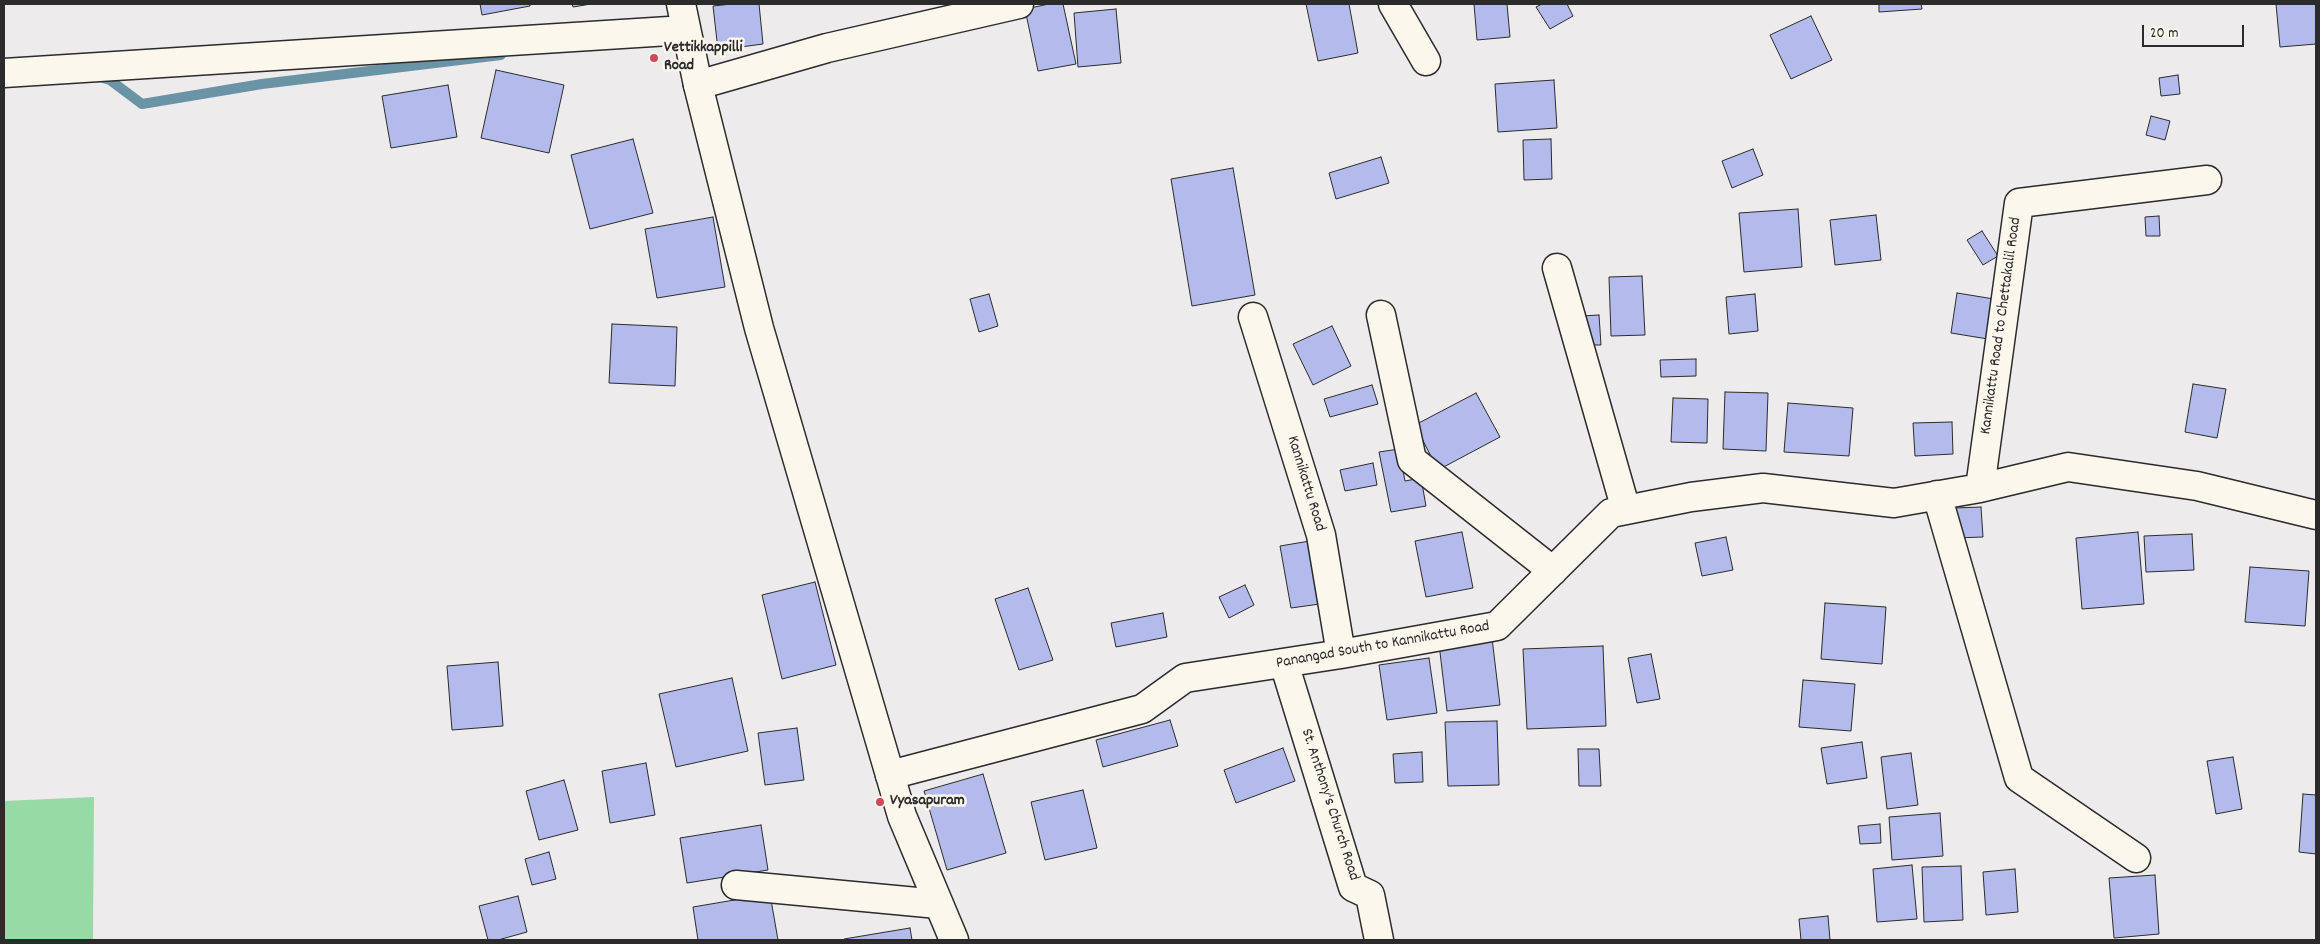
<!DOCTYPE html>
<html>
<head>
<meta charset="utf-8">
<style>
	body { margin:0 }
	#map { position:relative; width:2320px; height:944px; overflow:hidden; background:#edebec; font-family:Dekko,sans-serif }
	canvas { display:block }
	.frame { position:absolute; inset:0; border:5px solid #2b2b2b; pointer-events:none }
	.scale { position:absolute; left:2142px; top:25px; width:102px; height:22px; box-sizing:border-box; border:2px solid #2b2b2b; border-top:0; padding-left:6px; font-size:15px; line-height:18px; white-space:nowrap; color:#2b2b2b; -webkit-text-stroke:4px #fbf7ec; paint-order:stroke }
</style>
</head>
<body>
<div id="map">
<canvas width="2320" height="944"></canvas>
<div class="frame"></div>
<div class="scale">20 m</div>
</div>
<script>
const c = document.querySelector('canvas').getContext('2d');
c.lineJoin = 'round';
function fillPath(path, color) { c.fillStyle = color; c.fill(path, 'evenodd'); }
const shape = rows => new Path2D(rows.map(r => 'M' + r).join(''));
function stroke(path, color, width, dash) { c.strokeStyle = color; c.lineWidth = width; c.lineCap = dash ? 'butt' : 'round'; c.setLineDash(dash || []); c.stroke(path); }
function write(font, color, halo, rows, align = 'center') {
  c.font = font + ' Dekko,sans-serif'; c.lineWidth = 5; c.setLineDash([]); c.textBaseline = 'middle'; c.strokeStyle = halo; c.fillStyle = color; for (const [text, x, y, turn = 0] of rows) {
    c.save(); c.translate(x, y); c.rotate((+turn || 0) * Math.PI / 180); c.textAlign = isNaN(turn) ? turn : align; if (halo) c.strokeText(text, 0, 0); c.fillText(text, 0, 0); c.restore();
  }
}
fillPath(shape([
	[94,797,93,940,4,940,4,801]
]), '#98daa5');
stroke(shape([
	[97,76,110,80,142,104,262,84,501,55]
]), '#6a93a5', 10);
const building = shape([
	[480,4,530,4,530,6,482,15,480,4],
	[572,4,591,4,573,7,572,4],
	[732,4,759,4,763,44,718,50,713,6,732,4],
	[1049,4,1063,4,1076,64,1038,71,1025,9,1049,4],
	[1306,4,1349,4,1358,53,1318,61,1306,4],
	[1474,4,1507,4,1510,37,1477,40,1474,4],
	[1542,4,1567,4,1573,16,1550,29,1536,7,1542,4],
	[1879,4,1921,4,1922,9,1879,12,1879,4],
	[2276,4,2316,4,2316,44,2280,47,2276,4],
	[1116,9,1121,63,1078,67,1074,13,1116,9],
	[1811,16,1832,60,1791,79,1770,35,1811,16],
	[496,70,564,85,549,153,481,138,496,70],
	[2178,75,2180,94,2161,96,2159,78,2178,75],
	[1554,80,1557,128,1498,132,1495,84,1554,80],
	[448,85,457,137,391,148,382,96,448,85],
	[2151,116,2170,121,2165,140,2146,135,2151,116],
	[633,139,653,213,590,229,571,155,633,139],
	[1551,139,1552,179,1524,180,1523,140,1551,139],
	[1753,149,1763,175,1732,188,1722,161,1753,149],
	[1381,157,1389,183,1336,199,1329,173,1381,157],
	[1233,168,1255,295,1192,306,1171,179,1233,168],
	[1798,209,1802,267,1744,272,1739,213,1798,209],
	[1876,215,1881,260,1835,265,1830,220,1876,215],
	[2159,216,2160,236,2146,236,2145,217,2159,216],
	[713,217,725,287,657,298,645,229,713,217],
	[1982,231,1998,256,1983,265,1967,240,1982,231],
	[1642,276,1645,335,1611,336,1609,277,1642,276],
	[1957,293,1994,299,1988,339,1951,333,1957,293],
	[989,294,998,326,979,332,970,299,989,294],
	[1755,294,1758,331,1729,334,1726,297,1755,294],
	[1599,315,1601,345,1583,345,1582,316,1599,315],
	[612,324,677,327,675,386,609,383,612,324],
	[1332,326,1351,366,1313,385,1293,344,1332,326],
	[1696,359,1696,376,1661,377,1660,360,1696,359],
	[2193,384,2226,389,2217,438,2185,432,2193,384],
	[1372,385,1378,404,1330,417,1324,399,1372,385],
	[1725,392,1768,393,1766,451,1723,449,1725,392],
	[1476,393,1500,437,1438,470,1415,425,1476,393],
	[1673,398,1708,399,1707,443,1671,442,1673,398],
	[1788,403,1853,408,1849,456,1784,452,1788,403],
	[1952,422,1953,454,1915,456,1913,423,1952,422],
	[1399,449,1405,481,1421,478,1426,506,1391,512,1379,452,1399,449],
	[1373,463,1377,485,1345,491,1340,470,1373,463],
	[1981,507,1983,537,1955,538,1954,508,1981,507],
	[1462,532,1473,588,1426,597,1415,541,1462,532],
	[2138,532,2144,604,2082,609,2076,538,2138,532],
	[2192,534,2194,570,2146,572,2144,536,2192,534],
	[1726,537,1733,570,1702,576,1695,543,1726,537],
	[1316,540,1327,603,1291,608,1280,546,1316,540],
	[2250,567,2309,571,2305,626,2245,622,2250,567],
	[815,582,836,665,782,679,762,595,815,582],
	[1245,585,1254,605,1229,618,1219,597,1245,585],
	[1028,588,1053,660,1019,670,995,599,1028,588],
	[1825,603,1886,607,1882,664,1821,659,1825,603],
	[1163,613,1167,637,1116,647,1111,623,1163,613],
	[1492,638,1500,705,1447,711,1439,644,1492,638],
	[1603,646,1606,726,1527,729,1523,649,1603,646],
	[1651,654,1660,699,1637,703,1628,658,1651,654],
	[1429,658,1437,713,1387,720,1379,665,1429,658],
	[498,662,503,726,452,730,447,666,498,662],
	[732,678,748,751,676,767,659,694,732,678],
	[1803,680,1855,684,1851,731,1799,727,1803,680],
	[1170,720,1178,746,1103,767,1096,740,1170,720],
	[1497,721,1499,785,1448,786,1445,722,1497,721],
	[797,728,804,780,765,785,758,733,797,728],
	[1862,742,1867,778,1827,784,1821,748,1862,742],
	[1283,748,1295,781,1236,803,1224,770,1283,748],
	[1578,749,1599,749,1601,786,1579,786,1578,749],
	[1422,752,1423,782,1395,783,1393,754,1422,752],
	[1911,753,1918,805,1887,809,1881,757,1911,753],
	[2233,757,2242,809,2216,814,2207,761,2233,757],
	[646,763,655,815,610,823,602,771,646,763],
	[983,774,1006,853,947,870,924,791,983,774],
	[564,780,578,830,539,840,526,791,564,780],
	[1083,790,1097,848,1045,860,1031,802,1083,790],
	[2303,794,2316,795,2316,854,2299,852,2303,794],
	[1940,813,1943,856,1892,860,1889,817,1940,813],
	[1880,824,1881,843,1860,844,1858,826,1880,824],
	[761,825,768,870,687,883,680,838,761,825],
	[549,852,556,879,532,885,525,859,549,852],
	[1912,865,1917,919,1877,922,1873,869,1912,865],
	[1961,866,1963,920,1924,922,1922,867,1961,866],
	[2015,869,2018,912,1986,915,1983,872,2015,869],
	[2155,875,2159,934,2114,938,2109,878,2155,875],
	[770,894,778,940,698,940,693,907,770,894],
	[518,896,527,932,498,940,488,940,479,906,518,896],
	[1828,916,1830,940,1801,940,1799,919,1828,916],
	[910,928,912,940,845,940,844,939,910,928]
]);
fillPath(building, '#b3bbec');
stroke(building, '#2b2b2b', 1);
const street = shape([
	[1393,4,1426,61],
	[4,73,685,30],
	[698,85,827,48,1019,4],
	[1557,268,1626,510],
	[1381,315,1412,460,1553,571],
	[1253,317,1321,535,1341,654],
	[1980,488,2019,203,2207,180],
	[1937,495,2019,778,2136,858],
	[1284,663,1353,887,1370,895,1379,940],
	[890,775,1142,709,1185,678,1341,654,1497,626,1611,513,1691,497,1763,488,1894,503,1980,488,2068,467,2197,486,2316,515],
	[736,885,938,904]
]);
const secondary = shape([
	[681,4,698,85,759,328,902,816,954,940]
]);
stroke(street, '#2b2b2b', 31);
stroke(secondary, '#2b2b2b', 31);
stroke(street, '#fbf7ec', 28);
stroke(secondary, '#fbf7ec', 28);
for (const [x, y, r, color] of [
	[654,58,5,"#d1495b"],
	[880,802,5,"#d1495b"]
]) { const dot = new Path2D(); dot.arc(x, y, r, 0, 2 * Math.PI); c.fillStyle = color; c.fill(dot); stroke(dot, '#fbf7ec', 2); }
write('bold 16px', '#2b2b2b', '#fbf7ec', [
	["Vettikkappilli",664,49],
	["Road",664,67],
	["Vyasapuram",890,802]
], 'left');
write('16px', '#2b2b2b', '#fbf7ec', [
	["Kannikattu Road to Chettakalil Road",2002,326,-82],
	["Kannikattu Road",1305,484,73],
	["Panangad South to Kannikattu Road",1383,646,-10],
	["St. Anthony's Church Road",1329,805,72]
]);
</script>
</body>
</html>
